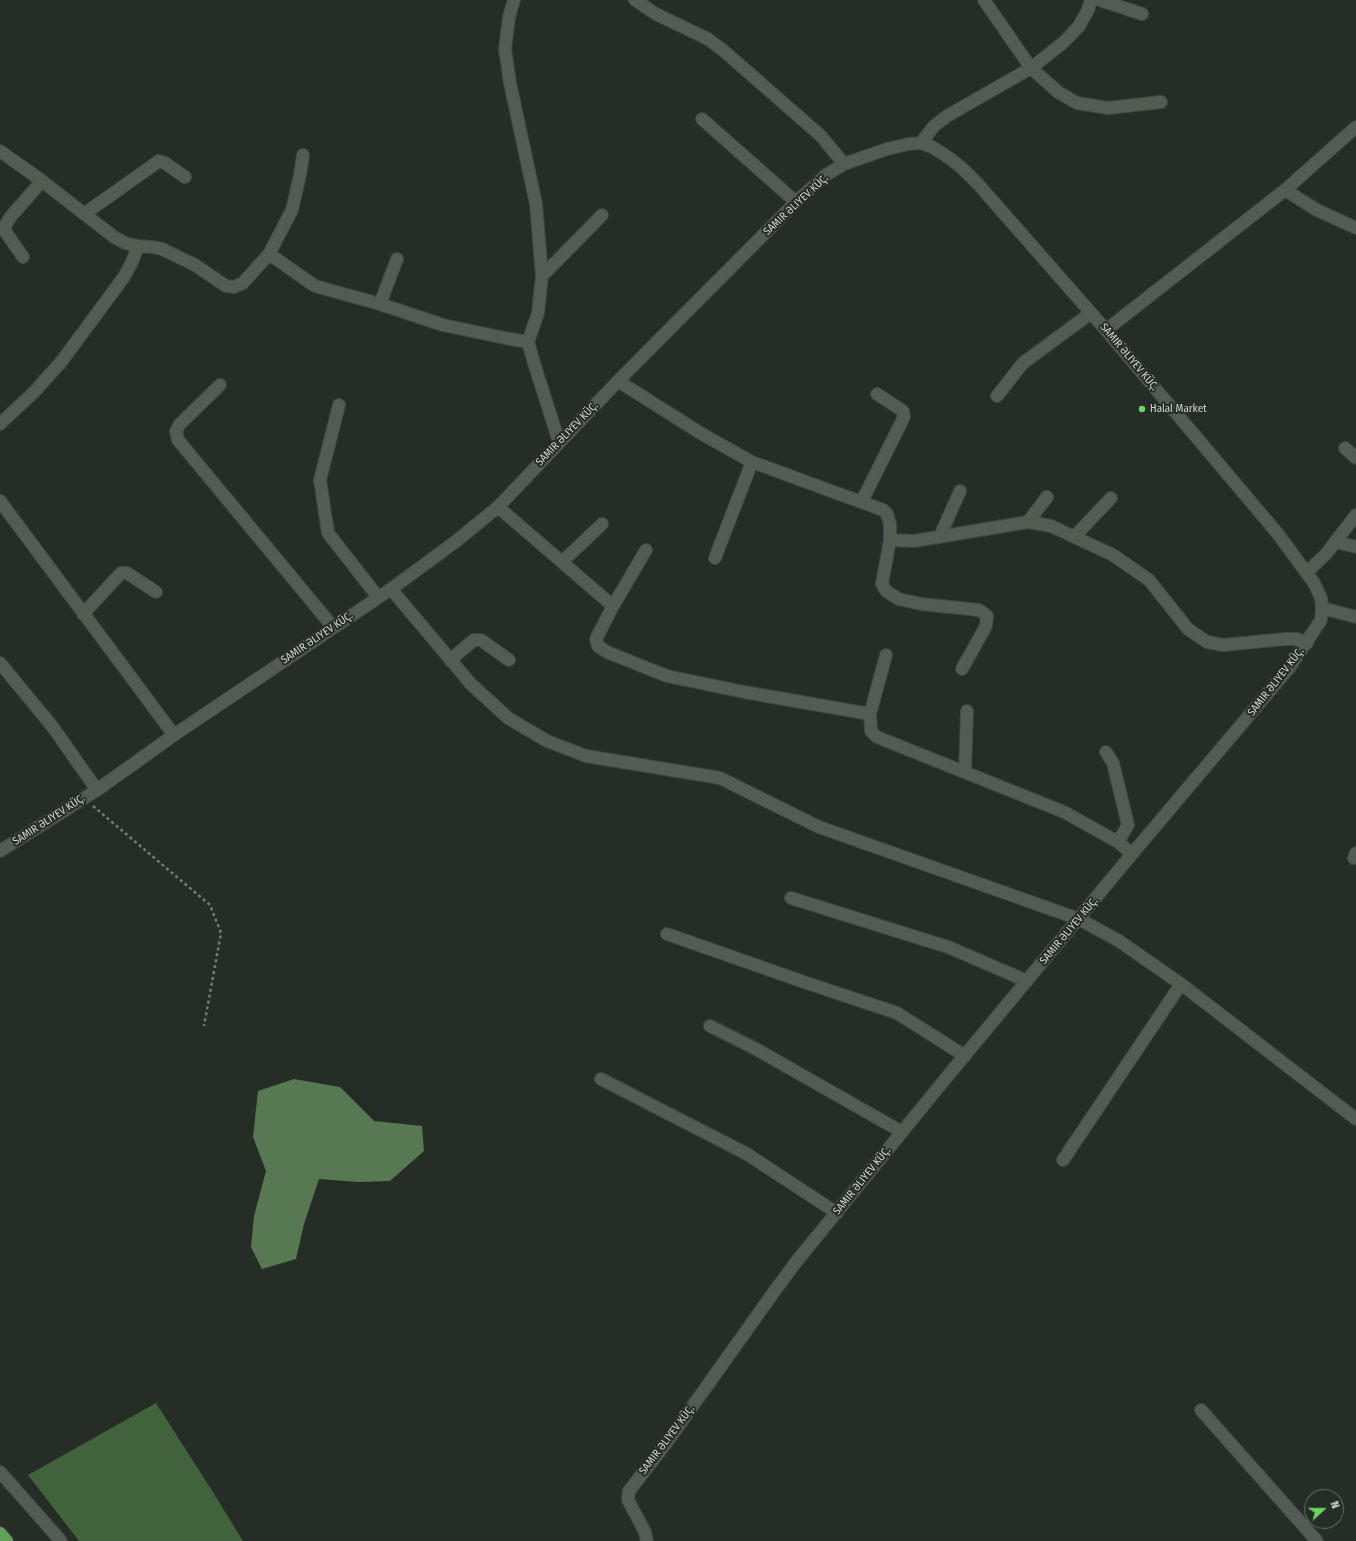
<!DOCTYPE html>
<html>
<head>
<meta charset="utf-8">
<style>
	body { margin:0 }
	#map { position:relative; width:1356px; height:1541px; overflow:hidden; background:#262c26; font-family:"Fira Sans Condensed",sans-serif }
	canvas { display:block }
	.north { position:absolute; left:1304px; top:1489px; width:40px; height:40px; box-sizing:border-box; background:#262c26; border:1px solid #6a6f6a; border-radius:50%; rotate:69deg; font-size:11px; font-weight:700; line-height:16px; text-align:center; color:#d0d4cf }
	.north::after { content:''; display:block; margin:auto; width:14px; height:18px; background:#6dd361; clip-path:polygon(50% 0,100% 100%,50% 72%,0 100%) }
</style>
</head>
<body>
<div id="map">
<canvas width="1356" height="1541"></canvas>
<div class="north">N</div>
</div>
<script>
const c = document.querySelector('canvas').getContext('2d');
c.lineJoin = 'round';
function fillPath(path, color) { c.fillStyle = color; c.fill(path, 'evenodd'); }
const shape = rows => new Path2D(rows.map(r => 'M' + r).join(''));
function stroke(path, color, width, dash) { c.strokeStyle = color; c.lineWidth = width; c.lineCap = dash ? 'butt' : 'round'; c.setLineDash(dash || []); c.stroke(path); }
function write(font, color, halo, rows, align = 'center') {
  c.font = font + ' "Fira Sans Condensed",sans-serif'; c.lineWidth = 4; c.setLineDash([]); c.textBaseline = 'middle'; c.strokeStyle = halo; c.fillStyle = color; for (const [text, x, y, turn = 0] of rows) {
    c.save(); c.translate(x, y); c.rotate((+turn || 0) * Math.PI / 180); c.textAlign = isNaN(turn) ? turn : align; if (halo) c.strokeText(text, 0, 0); c.fillText(text, 0, 0); c.restore();
  }
}
fillPath(shape([
	[156,1403,211,1489,243,1541,79,1541,28,1475]
]), '#41633c');
fillPath(shape([
	[294,1079,340,1087,374,1121,422,1126,424,1151,390,1181,358,1182,319,1179,304,1224,296,1259,262,1269,251,1247,254,1216,266,1171,253,1137,258,1091]
]), '#567951');
const minor = shape([
	[514,0,509,17,505,49,510,83,536,204,542,276,538,313,528,342,534,363,559,442],
	[635,0,656,14,708,39,724,51,821,136,844,164],
	[984,0,1031,68,1058,92,1077,103,1108,108,1161,102],
	[1100,0,1142,14],
	[702,119,796,202],
	[921,143,934,126,947,116,1031,68,1064,42,1079,26,1088,10,1091,0],
	[0,151,42,181,114,237,125,243,138,246,152,247,162,249,195,265,226,286,234,287,243,283,269,254,315,286,380,304,443,325,505,338,528,342],
	[1285,190,1317,210,1356,228],
	[84,214,159,161,165,163,185,177],
	[269,254,292,210,300,175,303,155],
	[23,257,5,231,6,224,12,215,42,181],
	[542,276,602,215],
	[380,304,397,259],
	[1106,330,1285,190,1356,127],
	[618,381,702,434,752,462,883,510,887,514,890,524,890,540,914,541,1028,522,1051,526,1113,555,1149,580,1188,629,1207,642,1223,645,1285,639,1297,639,1307,643],
	[220,385,180,424,176,431,178,440,333,627],
	[997,396,1023,363,1091,313],
	[339,405,320,480,328,533,378,597],
	[0,424,34,392,61,362,124,277,132,262,138,246],
	[1345,448,1356,458],
	[0,501,174,735],
	[862,501,904,417,903,411,877,394],
	[498,507,613,606,596,639,598,646,607,652,667,676,744,692,870,714,871,731,877,737,1064,812,1118,842,1132,854],
	[1028,522,1047,497],
	[940,536,960,491],
	[1074,537,1111,498],
	[890,540,882,584,886,591,899,599,921,604,979,610,987,616,986,626,962,669],
	[1336,542,1356,547],
	[715,558,752,462],
	[562,562,602,524],
	[1307,572,1326,554,1356,515],
	[391,589,471,684,508,718,547,741,586,756,720,778,819,827,1079,919,1119,941,1181,984,1356,1119],
	[613,606,646,550],
	[1322,608,1356,617],
	[83,614,121,573,127,573,156,592],
	[450,660,474,640,481,640,509,660],
	[0,663,52,726,97,790],
	[870,714,886,655],
	[1106,752,1113,763,1128,825,1118,842],
	[965,771,967,711],
	[0,851,97,790,174,735,391,589,455,542,498,507,618,381,796,202,826,175,844,164,887,149,909,144,921,143,932,147,945,155,961,167,978,184,1106,330,1278,534,1314,583,1321,598,1322,608,1321,620,1289,668,1132,854,946,1078,796,1262,776,1289,667,1442,629,1491,628,1500,645,1532,647,1541],
	[1354,858,1356,853],
	[791,898,948,947,1027,981],
	[667,934,804,982,897,1013,965,1056],
	[710,1026,756,1049,902,1132],
	[601,1079,747,1154,837,1213],
	[1063,1160,1181,984],
	[1201,1410,1317,1541],
	[0,1472,61,1541]
]);
const highway = shape([
	[0,1533,7,1541]
]);
stroke(minor, '#414741', 14);
stroke(highway, '#414741', 14);
stroke(shape([
	[93,806,210,905,221,933,204,1026]
]), '#767b75', 2.5, [3, 3]);
stroke(minor, '#545b53', 12);
stroke(highway, '#61a159', 12);
for (const [x, y, r, color] of [
	[1142,409,4,"#6dd361"]
]) { const dot = new Path2D(); dot.arc(x, y, r, 0, 2 * Math.PI); c.fillStyle = color; c.fill(dot); stroke(dot, '#262c26', 1.5); }
write('11px', '#d0d4cf', '#262c26', [
	["SAMIR ƏLIYEV KÜÇ.",796,205,-43],
	["SAMIR ƏLIYEV KÜÇ.",1129,357,50],
	["SAMIR ƏLIYEV KÜÇ.",567,434,-46],
	["SAMIR ƏLIYEV KÜÇ.",317,638,-34],
	["SAMIR ƏLIYEV KÜÇ.",1276,682,-52],
	["SAMIR ƏLIYEV KÜÇ.",49,820,-33],
	["SAMIR ƏLIYEV KÜÇ.",1069,931,-50],
	["SAMIR ƏLIYEV KÜÇ.",862,1181,-51],
	["SAMIR ƏLIYEV KÜÇ.",667,1440,-53]
]);
write('11px', '#d0d4cf', '#262c26', [
	["Halal Market",1150,409]
], 'left');
</script>
</body>
</html>
